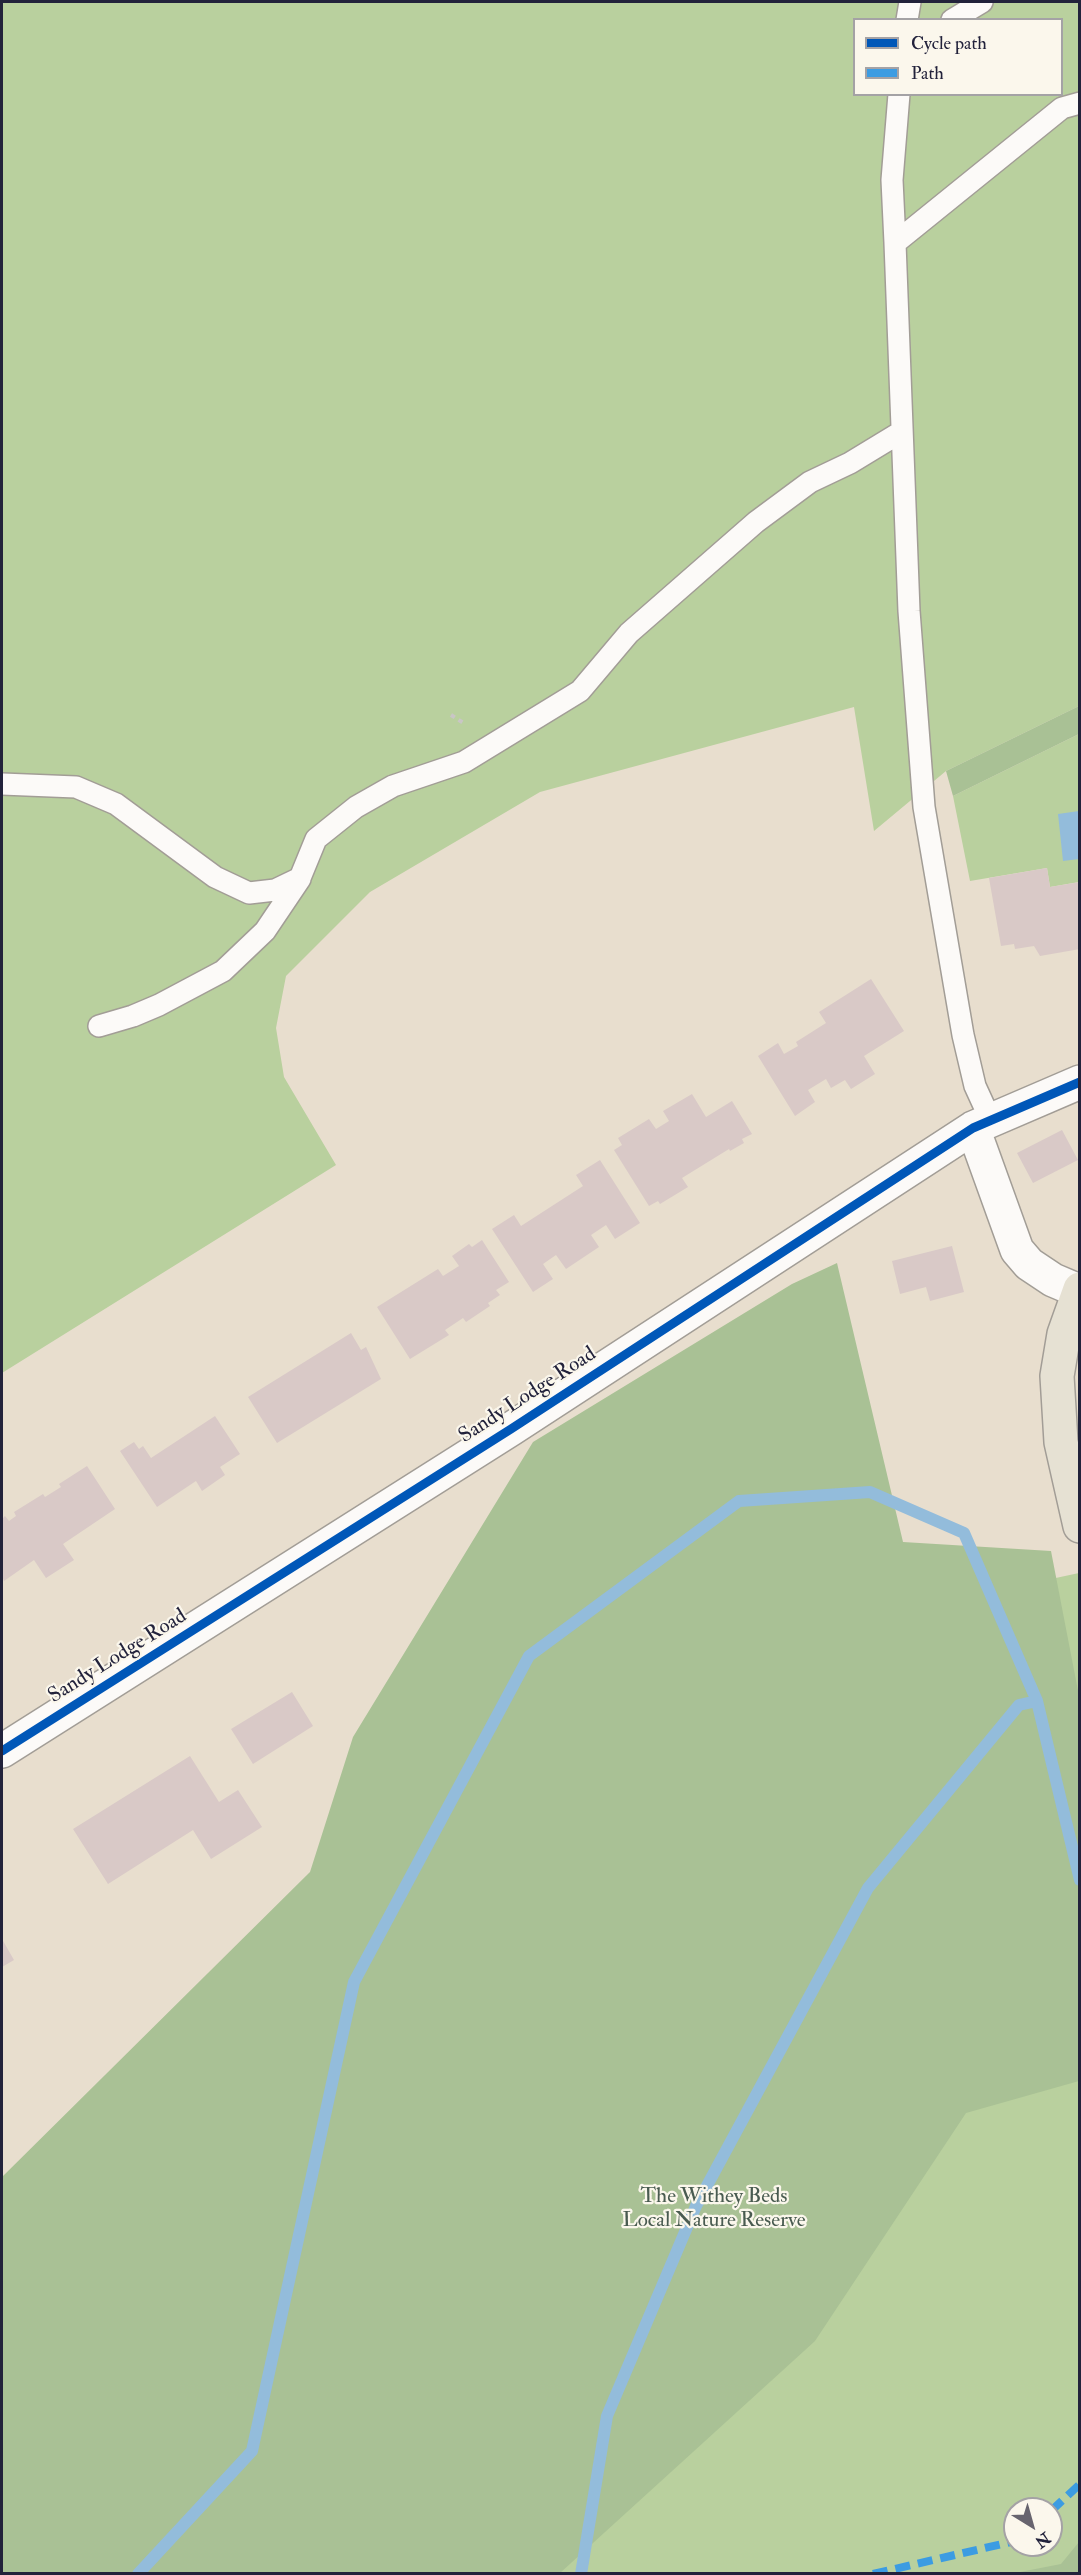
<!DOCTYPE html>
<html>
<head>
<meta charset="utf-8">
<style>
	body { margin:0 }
	#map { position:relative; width:1081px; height:2575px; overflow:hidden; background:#e8dece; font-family:"IM FELL Double Pica",serif }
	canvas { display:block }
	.frame { position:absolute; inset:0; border:3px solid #22223b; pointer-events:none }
	.legend { position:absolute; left:853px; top:18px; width:210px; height:78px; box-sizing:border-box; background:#fbf7ec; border:2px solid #a4a2a5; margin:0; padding:8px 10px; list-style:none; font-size:18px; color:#22223b }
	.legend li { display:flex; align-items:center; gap:12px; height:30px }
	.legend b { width:30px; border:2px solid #a4a2a5 }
	.north { position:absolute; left:1003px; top:2497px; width:60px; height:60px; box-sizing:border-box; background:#fbf7ec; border:2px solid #a4a2a5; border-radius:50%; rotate:143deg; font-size:16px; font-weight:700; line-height:24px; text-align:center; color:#22223b }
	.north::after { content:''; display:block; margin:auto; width:21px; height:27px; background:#67646e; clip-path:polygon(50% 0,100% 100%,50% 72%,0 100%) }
</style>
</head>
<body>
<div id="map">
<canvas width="1081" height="2575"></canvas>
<div class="frame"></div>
<ul class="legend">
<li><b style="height:8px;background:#0057b8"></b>Cycle path</li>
<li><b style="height:8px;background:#3c9ce2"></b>Path</li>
</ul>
<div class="north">N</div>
</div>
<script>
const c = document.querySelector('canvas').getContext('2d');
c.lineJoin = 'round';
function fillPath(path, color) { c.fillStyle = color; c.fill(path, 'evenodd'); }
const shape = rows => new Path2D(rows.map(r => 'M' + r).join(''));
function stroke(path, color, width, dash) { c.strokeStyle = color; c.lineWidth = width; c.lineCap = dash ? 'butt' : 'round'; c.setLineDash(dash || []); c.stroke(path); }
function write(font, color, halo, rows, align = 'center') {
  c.font = font + ' "IM FELL Double Pica",serif'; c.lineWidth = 4.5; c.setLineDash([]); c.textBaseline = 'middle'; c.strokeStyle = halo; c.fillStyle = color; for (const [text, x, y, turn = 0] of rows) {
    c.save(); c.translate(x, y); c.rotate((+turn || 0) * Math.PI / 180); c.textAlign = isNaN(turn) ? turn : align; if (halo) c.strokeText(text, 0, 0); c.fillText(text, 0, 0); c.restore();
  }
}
fillPath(shape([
	[2,2,1080,2,1079,706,946,771,874,831,854,707,540,792,370,892,286,976,276,1028,284,1077,336,1165,2,1373],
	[854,20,1062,20,1062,94,854,94],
	[1079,734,1079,882,1050,887,1047,868,970,881,953,796],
	[1079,1573,1079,2573,61,2574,832,1626],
	[1015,2509,1051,2509,1051,2545,1015,2545]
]), '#b9d09e');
fillPath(shape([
	[1079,706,1079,734,953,796,946,771],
	[837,1263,903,1542,1051,1551,1079,1696,1079,2081,966,2113,815,2341,560,2573,2,2573,2,2177,310,1872,353,1737,533,1442,792,1284],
	[1079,2542,1079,2573,1015,2573,1061,2564]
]), '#a9c195');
fillPath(shape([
	[1079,811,1079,859,1063,861,1058,814]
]), '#93bcdb');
stroke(shape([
	[138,2574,252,2451,354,1982,529,1656,739,1501,870,1492,964,1533,1037,1701],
	[581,2574,607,2416,696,2206,868,1888,1019,1705,1037,1701,1080,1880]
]), '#93bcdb', 12);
fillPath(shape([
	[1047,868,1050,887,1080,882,1080,949,1040,956,1034,946,1015,949,1014,944,1001,946,989,878],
	[871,979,904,1031,864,1056,875,1074,851,1089,845,1080,831,1088,826,1079,808,1090,815,1102,795,1116,758,1056,778,1043,784,1054,798,1046,796,1042,826,1023,819,1012],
	[692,1094,706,1117,732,1101,752,1134,742,1139,744,1143,730,1151,729,1149,682,1178,688,1187,660,1204,658,1201,649,1206,614,1150,622,1145,618,1138,649,1119,656,1129,669,1121,663,1111],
	[1062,1130,1078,1160,1033,1183,1017,1153],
	[600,1160,640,1223,615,1239,606,1225,591,1235,599,1247,566,1269,556,1255,543,1264,553,1279,533,1292,492,1229,514,1215,521,1226,583,1186,576,1175],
	[482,1240,509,1282,496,1290,500,1295,488,1303,490,1306,466,1322,463,1318,445,1330,449,1335,410,1359,377,1307,438,1269,443,1276,459,1266,452,1256,469,1244,472,1247],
	[952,1246,964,1292,930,1301,926,1287,900,1294,892,1261],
	[351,1333,361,1350,366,1347,381,1379,277,1443,248,1397],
	[215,1416,240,1454,220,1467,225,1475,202,1491,196,1481,157,1507,120,1451,134,1442,139,1449,143,1446,151,1458],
	[87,1466,115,1509,63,1544,74,1560,46,1578,34,1560,4,1581,2,1576,2,1519,5,1516,9,1521,16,1516,14,1512,43,1494,45,1497,61,1487,59,1484],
	[292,1692,313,1726,253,1764,231,1729],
	[190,1756,219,1802,238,1790,262,1827,211,1859,193,1830,108,1884,73,1829],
	[2,1939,14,1960,2,1967]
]), '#d9c9c7');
const service = shape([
	[907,20,910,2],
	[952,20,982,2],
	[899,94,892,180,895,243,909,611,924,807,963,1035,975,1086,991,1121],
	[895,243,1062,108,1080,103],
	[2,784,76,787,116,804,215,877,249,893,275,890,300,878,316,839,356,807,393,786,464,762,580,691,629,633,756,522,810,482,850,463,901,432],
	[99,1026,133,1016,159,1005,223,971,265,931,300,879]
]);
const minor = shape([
	[973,1128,1017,1250,1029,1264,1053,1280,1079,1291],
	[2,1751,511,1429,973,1128,1080,1082]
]);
const primary = shape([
	[1080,1289,1064,1334,1057,1376,1061,1442,1080,1526]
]);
stroke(service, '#a29d96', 24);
stroke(minor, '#a29d96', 36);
stroke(primary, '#a29d96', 36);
stroke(shape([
	[451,715,465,724]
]), '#c9c6c5', 4, [4.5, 4.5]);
stroke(service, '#fcfaf8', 21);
stroke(minor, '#fcfaf8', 33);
stroke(primary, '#e6e1d3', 33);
stroke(shape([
	[1051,2511,1080,2484],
	[873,2574,1015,2541]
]), '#3c9ce2', 8, [15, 8]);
stroke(shape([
	[2,1751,511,1429,973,1128,1080,1082]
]), '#0057b8', 9);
write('21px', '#22223b', '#fbf7ec', [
	["Sandy Lodge Road",528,1396,-33],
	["Sandy Lodge Road",118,1657,-32]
]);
write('21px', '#495b50', '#fbf7ec', [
	["The Withey Beds",714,2197],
	["Local Nature Reserve",714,2221]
]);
</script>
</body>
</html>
